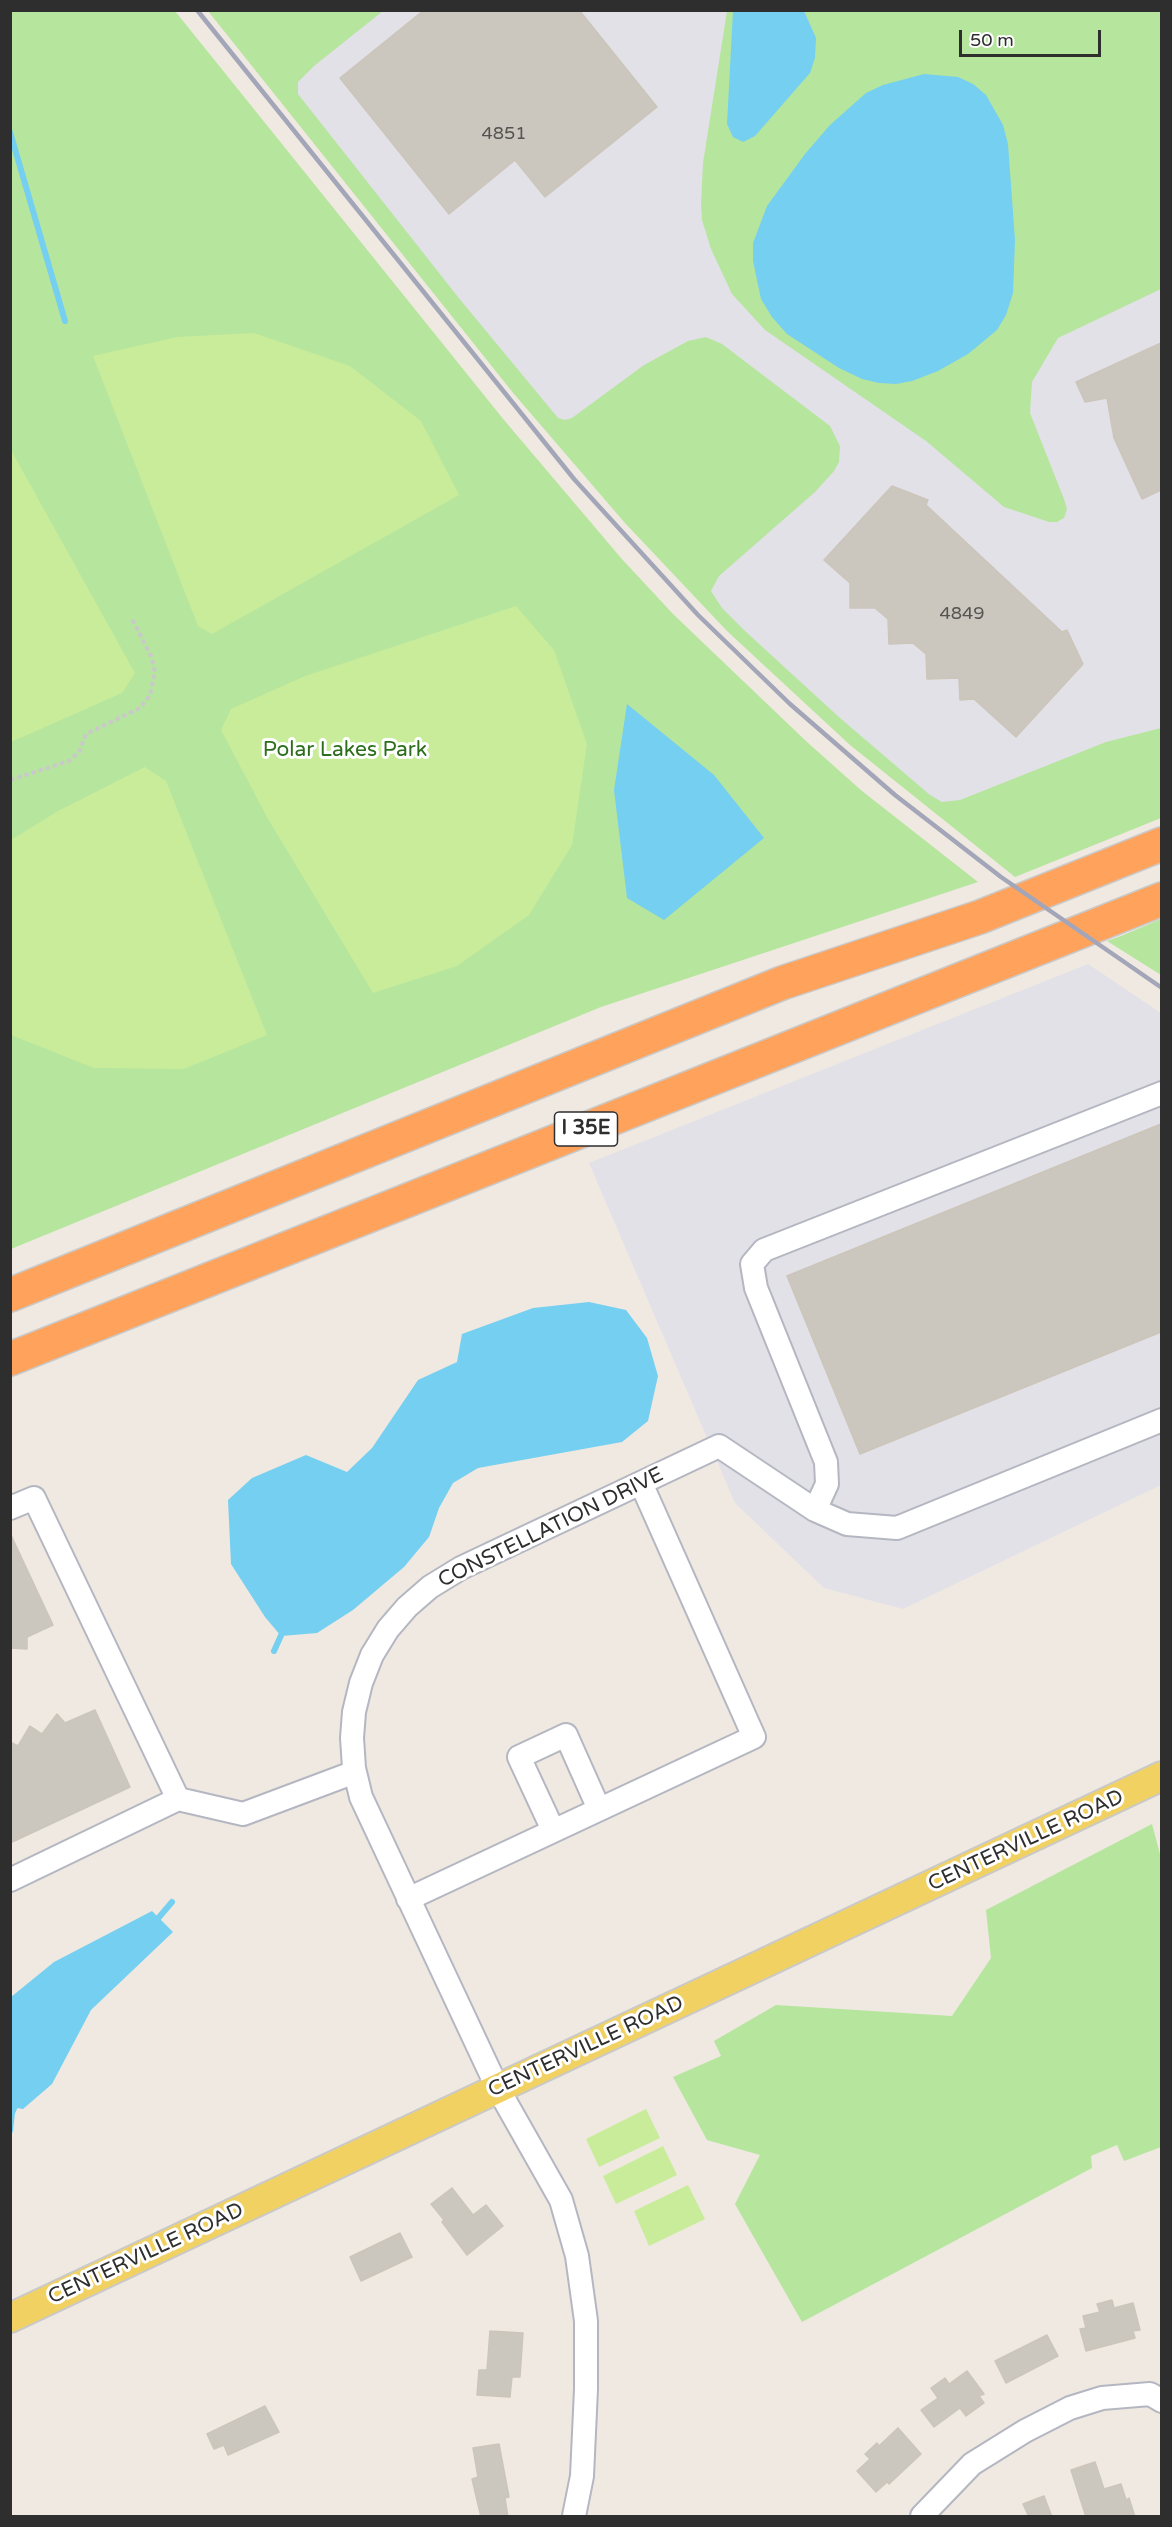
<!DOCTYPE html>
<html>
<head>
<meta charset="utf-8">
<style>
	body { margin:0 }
	#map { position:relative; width:1172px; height:2527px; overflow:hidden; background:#efe9e1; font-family:"Varela Round",sans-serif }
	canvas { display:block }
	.frame { position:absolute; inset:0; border:12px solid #2e2e2e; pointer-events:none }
	.scale { position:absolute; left:959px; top:30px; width:142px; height:27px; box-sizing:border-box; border:3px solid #2e2e2e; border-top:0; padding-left:8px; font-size:18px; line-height:21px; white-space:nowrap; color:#2e2e2e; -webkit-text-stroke:4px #fff; paint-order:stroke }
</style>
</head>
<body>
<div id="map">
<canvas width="1172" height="2527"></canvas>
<div class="frame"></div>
<div class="scale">50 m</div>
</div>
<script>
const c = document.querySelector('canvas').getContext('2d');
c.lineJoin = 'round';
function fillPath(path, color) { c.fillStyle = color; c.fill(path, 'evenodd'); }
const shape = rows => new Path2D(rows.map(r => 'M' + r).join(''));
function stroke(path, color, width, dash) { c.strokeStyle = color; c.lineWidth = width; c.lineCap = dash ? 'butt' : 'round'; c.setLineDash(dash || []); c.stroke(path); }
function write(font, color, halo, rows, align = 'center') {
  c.font = font + ' "Varela Round",sans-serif'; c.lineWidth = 6; c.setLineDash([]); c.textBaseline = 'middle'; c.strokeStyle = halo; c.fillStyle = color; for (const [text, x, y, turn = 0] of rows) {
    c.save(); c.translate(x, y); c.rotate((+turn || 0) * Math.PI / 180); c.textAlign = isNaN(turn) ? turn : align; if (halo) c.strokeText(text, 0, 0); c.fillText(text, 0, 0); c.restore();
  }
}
fillPath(shape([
	[219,11,1161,11,1161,806,934,804,698,590],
	[1088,964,1161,1013,1161,1485,903,1609,824,1588,735,1503,589,1163]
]), '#e3e1e8');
fillPath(shape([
	[11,11,175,11,504,420,621,558,673,614,807,742,862,791,978,882,601,1007,11,1249],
	[208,11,383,11,314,66,298,82,298,94,458,297,558,418,565,420,572,418,644,365,688,341,706,337,722,344,830,426,840,446,839,462,834,471,815,492,719,576,711,591,722,608,745,631,840,718,930,795,942,802,960,800,1106,742,1161,728,1161,818,1015,877,850,745,727,631,625,523,514,394],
	[727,11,1161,11,1161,289,1058,338,1032,382,1030,413,1064,499,1067,509,1064,518,1057,522,1049,522,1004,507,926,441,765,330,732,294,711,249,702,220,701,204,703,163],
	[1161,919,1161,975,1107,941,1121,936],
	[1152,1824,1162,1862,1161,2147,1124,2161,1117,2145,1091,2156,1092,2168,802,2322,735,2204,760,2155,707,2140,673,2077,721,2056,714,2041,776,2005,952,2016,991,1958,986,1910]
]), '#b6e59e');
fillPath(shape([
	[254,333,350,366,421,421,459,495,212,634,198,626,93,356,177,337],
	[11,450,135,673,122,693,11,742],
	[516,606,554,650,587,744,572,845,529,915,457,966,373,993,268,819,221,730,231,709,305,676],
	[145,767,166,781,267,1035,184,1069,94,1068,11,1035,11,840,58,811],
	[646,2109,660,2138,599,2167,586,2139],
	[663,2146,677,2175,616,2204,603,2176],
	[688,2185,705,2219,649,2246,634,2211]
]), '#c9ec9a');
fillPath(shape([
	[733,11,804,11,816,38,815,58,810,73,755,136,743,142,733,137,727,124],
	[924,74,958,77,973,84,986,95,1003,125,1008,144,1015,240,1013,293,1006,315,997,330,968,354,938,371,912,381,896,384,879,383,862,379,839,368,787,334,772,317,761,299,753,261,753,243,767,206,805,154,830,125,866,93,883,85],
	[627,704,714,775,764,838,664,920,627,898,614,790],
	[589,1302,626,1310,647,1338,658,1376,648,1421,622,1442,478,1468,453,1483,439,1508,429,1537,404,1567,353,1610,317,1633,281,1636,265,1617,231,1564,228,1500,252,1478,306,1455,347,1472,372,1448,418,1380,457,1362,462,1334,533,1308],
	[152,1911,173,1932,91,2010,52,2084,23,2109,11,2107,11,1997,54,1962]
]), '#75cff0');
stroke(shape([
	[10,132,65,321],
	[274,1651,283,1631],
	[155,1922,172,1902],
	[10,2131,12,2113,17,2101]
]), '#75cff0', 6);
const building = shape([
	[424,10,579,10,657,107,545,197,515,160,449,214,340,78,424,10],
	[1161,343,1161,490,1142,499,1114,438,1107,398,1085,402,1076,382,1161,343],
	[892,486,928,500,926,505,1062,632,1067,630,1083,664,1016,737,974,699,960,700,959,678,927,679,926,654,913,643,889,644,888,619,875,608,850,608,850,583,824,560,892,486],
	[1161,1124,1161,1332,860,1454,787,1276,1161,1124],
	[10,1533,53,1625,27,1637,27,1649,10,1648,10,1533],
	[95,1710,130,1787,10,1843,10,1742,18,1746,30,1726,42,1734,57,1714,65,1723,95,1710],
	[452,2188,473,2215,486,2205,503,2226,467,2255,442,2222,444,2220,431,2204,452,2188],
	[400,2233,412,2257,361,2281,350,2257,400,2233],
	[1112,2300,1114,2308,1133,2303,1140,2330,1133,2331,1135,2338,1086,2351,1080,2329,1086,2328,1083,2316,1100,2312,1097,2304,1112,2300],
	[490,2331,523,2333,520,2377,512,2377,510,2397,477,2395,479,2370,487,2370,490,2331],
	[1047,2335,1058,2356,1006,2383,995,2361,1047,2335],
	[967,2371,984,2394,979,2396,984,2403,966,2416,960,2408,934,2427,921,2410,938,2398,931,2388,945,2378,949,2384,967,2371],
	[265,2406,279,2432,228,2455,224,2445,214,2449,207,2434,265,2406],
	[898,2428,921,2454,889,2484,887,2482,876,2492,857,2471,870,2459,865,2454,877,2443,879,2446,898,2428],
	[499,2444,509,2497,505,2498,508,2517,481,2517,472,2479,478,2477,473,2448,499,2444],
	[1095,2462,1104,2489,1121,2484,1126,2500,1129,2498,1135,2517,1086,2517,1071,2470,1095,2462],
	[1044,2496,1052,2517,1029,2517,1023,2504,1044,2496]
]);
fillPath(building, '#cbc7bf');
stroke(building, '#cbc5ba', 1.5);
const minor = shape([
	[10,1508,34,1498,178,1799],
	[815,1510,827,1484,826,1462,756,1288,752,1264,764,1250,1162,1093],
	[553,1830,519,1757,566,1735,599,1809],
	[10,1880,178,1799,243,1814,355,1772],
	[408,1899,754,1737,641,1483],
	[574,2516,582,2476,586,2389,586,2321,577,2256,561,2200,497,2087,361,1797,354,1768,352,1738,354,1712,361,1683,372,1655,388,1629,407,1607,430,1587,461,1568,719,1446,815,1510,847,1524,897,1528,1162,1420],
	[922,2516,972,2464,1025,2431,1070,2408,1102,2398,1150,2394,1162,2401]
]);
const major = shape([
	[10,2318,1162,1776]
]);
const highway = shape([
	[10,1295,782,983,980,917,1162,844],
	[10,1359,1162,899]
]);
stroke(minor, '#b4b7c1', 26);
stroke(major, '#c9c9c9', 32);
stroke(highway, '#c9c9c9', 36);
stroke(shape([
	[10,780,69,761,79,752,86,734,140,708,150,695,155,672,151,656,131,617]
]), '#c9c9c9', 4, [4.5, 3]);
stroke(minor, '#fff', 22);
stroke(major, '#f2d163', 28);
stroke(highway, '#ffa35c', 33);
stroke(shape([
	[197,10,574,479,698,615,790,704,895,795,1001,877,1162,988]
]), '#a3a6b8', 4.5);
write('18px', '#555452', null, [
	["4851",504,134],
	["4849",962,614]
]);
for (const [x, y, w] of [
	[586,1129,63]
]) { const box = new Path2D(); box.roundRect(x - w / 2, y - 17, w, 34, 4.5); c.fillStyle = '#fff'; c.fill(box); stroke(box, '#2e2e2e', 1.5); }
write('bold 20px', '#2e2e2e', null, [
	["I 35E",586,1129]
]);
write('21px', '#2c6e1b', '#fff', [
	["Polar Lakes Park",345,750]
]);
write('21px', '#2e2e2e', '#fff', [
	["CONSTELLATION DRIVE",551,1528,-26],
	["CENTERVILLE ROAD",1026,1841,-25],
	["CENTERVILLE ROAD",586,2047,-25],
	["CENTERVILLE ROAD",146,2254,-25]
]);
</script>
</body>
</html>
